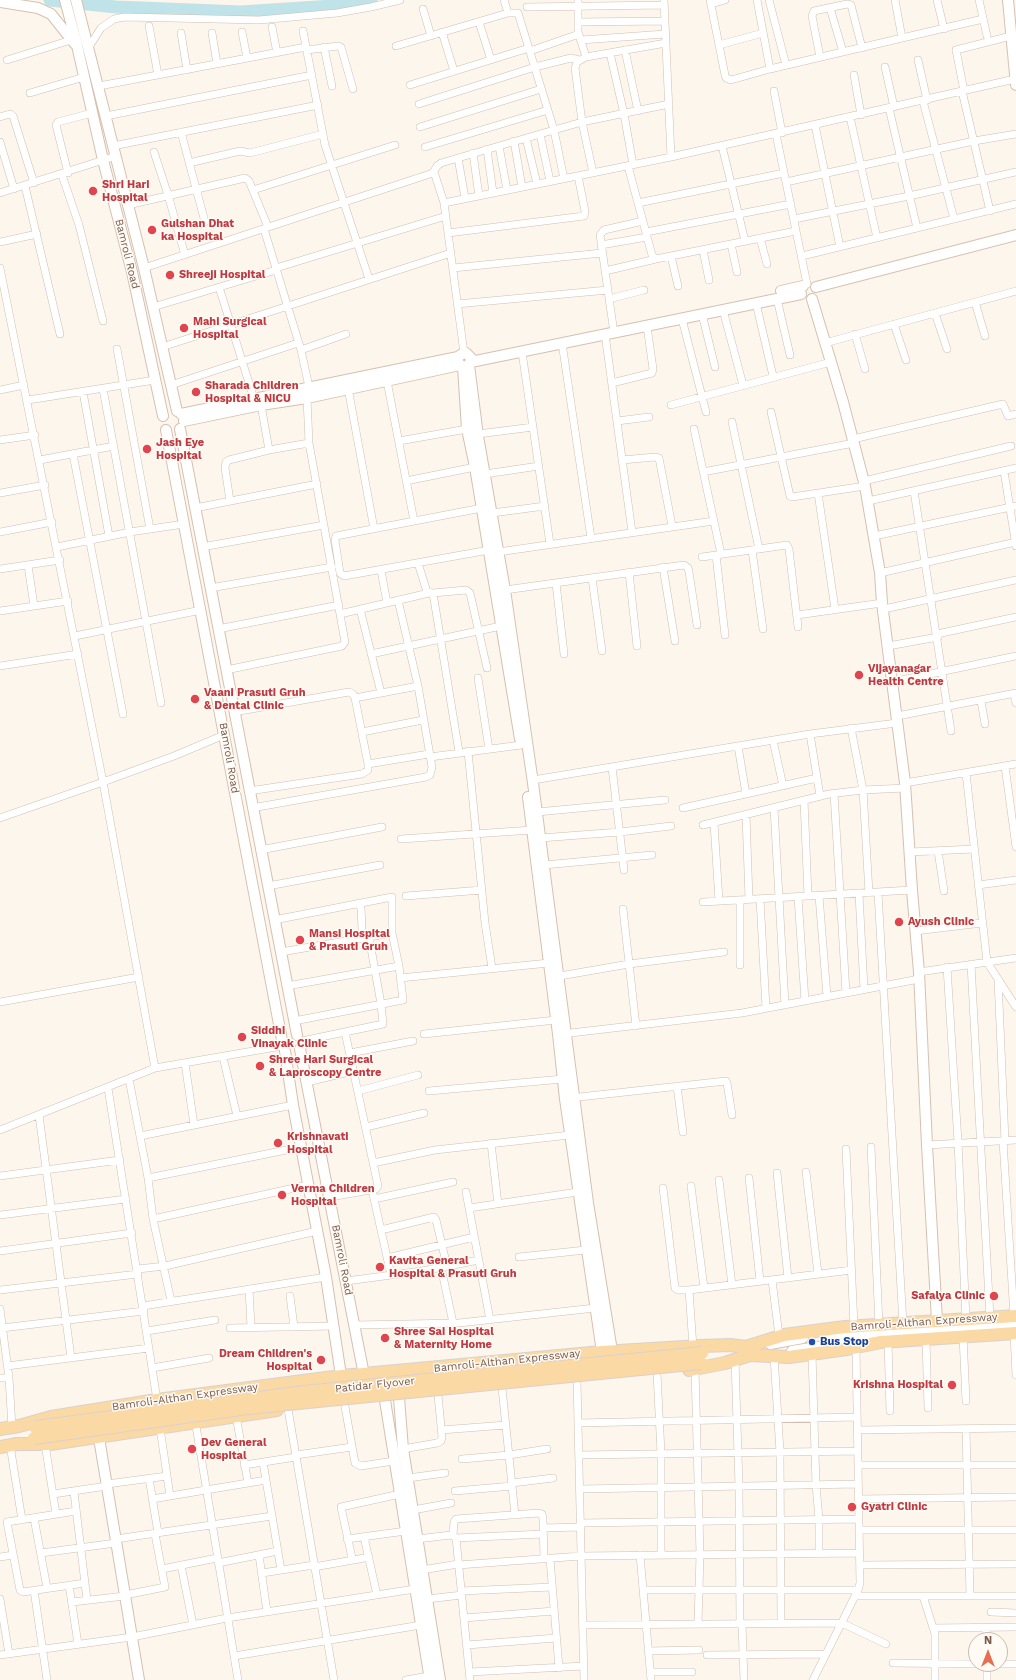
<!DOCTYPE html>
<html>
<head>
<meta charset="utf-8">
<style>
	body { margin:0 }
	#map { position:relative; width:1016px; height:1680px; overflow:hidden; background:#fdf6ec; font-family:"Work Sans",sans-serif }
	canvas { display:block }
	.north { position:absolute; left:968px; top:1632px; width:40px; height:40px; box-sizing:border-box; background:#fffaf3; border:1px solid #cabbb1; border-radius:50%; rotate:0deg; font-size:11px; font-weight:700; line-height:16px; text-align:center; color:#7a5c4d }
	.north::after { content:''; display:block; margin:auto; width:14px; height:18px; background:#e76f51; clip-path:polygon(50% 0,100% 100%,50% 72%,0 100%) }
</style>
</head>
<body>
<div id="map">
<canvas width="1016" height="1680"></canvas>
<div class="north">N</div>
</div>
<script>
const c = document.querySelector('canvas').getContext('2d');
c.lineJoin = 'round';
const shape = rows => new Path2D(rows.map(r => 'M' + r).join(''));
function stroke(path, color, width, dash) { c.strokeStyle = color; c.lineWidth = width; c.lineCap = dash ? 'butt' : 'round'; c.setLineDash(dash || []); c.stroke(path); }
function write(font, color, halo, rows, align = 'center') {
  c.font = font + ' "Work Sans",sans-serif'; c.lineWidth = 3; c.setLineDash([]); c.textBaseline = 'middle'; c.strokeStyle = halo; c.fillStyle = color; for (const [text, x, y, turn = 0] of rows) {
    c.save(); c.translate(x, y); c.rotate((+turn || 0) * Math.PI / 180); c.textAlign = isNaN(turn) ? turn : align; if (halo) c.strokeText(text, 0, 0); c.fillText(text, 0, 0); c.restore();
  }
}
stroke(shape([
	[50,0,116,7,241,12,363,4,371,0]
]), '#bfe3e8', 13);
const street = shape([
	[504,0,508,13],
	[578,0,578,32,586,57],
	[664,0,671,157],
	[710,0,725,75,726,78,731,80,770,69,983,19],
	[757,0,770,69],
	[769,0,786,65],
	[895,0,902,38],
	[937,0,944,29],
	[979,0,987,36],
	[711,4,725,0],
	[527,7,664,5],
	[830,8,843,52],
	[423,9,431,36],
	[479,22,491,60],
	[578,22,665,21],
	[149,26,158,75],
	[272,27,277,53],
	[303,31,325,145,369,279],
	[242,32,247,58],
	[442,32,454,71],
	[181,33,187,70],
	[212,33,217,64],
	[581,40,665,34],
	[719,45,763,33],
	[396,46,508,13,518,13,554,130,564,179],
	[89,47,101,28,114,19,125,17,259,20,337,13,371,7,400,0],
	[324,47,332,86],
	[307,50,338,46,341,47,353,89],
	[625,50,638,111],
	[530,51,579,34],
	[610,53,624,114,633,165],
	[820,57,812,16,814,11,847,4,851,5,862,48],
	[7,60,71,40],
	[918,60,927,100],
	[885,67,894,107],
	[854,75,861,115],
	[410,85,529,48],
	[99,86,306,47],
	[774,91,782,133],
	[962,91,990,211],
	[964,91,956,50,1011,36],
	[30,93,84,77],
	[923,101,954,219],
	[419,104,535,67,571,58,579,60],
	[889,108,917,228],
	[106,116,312,75],
	[0,117,10,114,13,116,34,183],
	[850,117,877,238],
	[815,125,840,247],
	[420,127,541,89],
	[181,132,205,222],
	[540,134,550,181],
	[776,134,807,284],
	[526,138,537,184],
	[514,141,522,187],
	[0,142,14,189],
	[113,146,318,105],
	[499,146,507,190],
	[722,146,745,241],
	[425,147,548,110],
	[487,149,493,193],
	[154,152,168,195,185,255],
	[473,153,479,196],
	[458,158,465,198],
	[189,163,240,151,250,153,323,134],
	[628,166,652,255,656,259,796,231],
	[68,173,56,125,58,122,92,113],
	[433,173,437,166,441,163,540,134,582,122,669,104],
	[593,173,582,122,575,68,577,62,586,57,666,43],
	[62,175,79,225,103,321],
	[786,182,974,141,1016,134],
	[25,186,60,334],
	[253,190,395,145],
	[0,193,116,156],
	[444,203,671,157,1015,79],
	[638,203,784,173],
	[128,205,245,178,249,181,268,227],
	[794,219,909,196,1016,172],
	[646,232,791,204],
	[448,233,584,216,585,211,578,176],
	[760,238,767,264],
	[0,242,37,234],
	[731,244,737,272],
	[601,245,647,237],
	[703,250,709,280],
	[671,256,678,286],
	[802,256,1016,204],
	[0,268,103,782,155,1068,282,1046],
	[144,268,433,173,435,175,444,203,464,353],
	[276,268,446,216],
	[453,268,602,253],
	[605,271,656,259],
	[219,287,254,399],
	[609,299,644,290],
	[777,299,790,355],
	[975,302,985,336],
	[756,303,773,376],
	[457,304,608,290],
	[153,307,276,270],
	[723,310,743,385],
	[935,313,947,349],
	[702,314,715,367],
	[682,319,706,412],
	[894,324,906,360],
	[613,326,600,235,604,230,643,221],
	[605,334,632,532],
	[855,334,865,369],
	[562,343,591,538],
	[825,343,1016,291],
	[162,347,451,253],
	[117,349,150,529],
	[301,350,346,334],
	[522,352,550,544],
	[387,381,414,521],
	[612,383,652,373,653,369,647,326],
	[171,385,298,343],
	[348,388,374,529],
	[103,389,161,703],
	[0,390,24,385],
	[83,392,109,536],
	[28,400,155,380],
	[261,405,269,450],
	[671,405,831,362],
	[771,412,790,496,792,497,865,486],
	[617,421,649,417],
	[732,422,759,549],
	[694,429,721,554],
	[478,434,533,427],
	[853,439,1003,404,1008,416,1016,414],
	[0,440,35,435],
	[399,441,467,429],
	[73,454,123,714],
	[40,460,114,446],
	[622,460,655,457,659,458,672,526],
	[1004,471,1016,546],
	[703,472,854,443],
	[485,474,539,466],
	[406,481,475,467],
	[864,481,1011,446],
	[914,491,951,731],
	[0,493,45,485],
	[818,493,835,609],
	[230,501,225,468,226,462,229,460,269,450,309,443],
	[868,501,1016,468],
	[195,508,317,484],
	[482,508,336,536,335,540,340,573,344,576,489,550],
	[492,513,545,506],
	[0,532,52,522],
	[874,536,1016,506],
	[57,547,130,532,184,524],
	[202,547,324,525],
	[752,550,763,629],
	[498,552,714,521],
	[716,555,725,635],
	[702,557,787,545,789,549,798,627],
	[418,563,427,592,433,593,466,590,470,593,487,668],
	[28,565,34,606],
	[663,567,675,641],
	[0,569,60,560],
	[381,570,387,603],
	[629,572,637,646],
	[880,573,1016,542],
	[592,578,602,651],
	[556,583,564,654],
	[210,588,332,567],
	[505,590,684,565,688,568,689,572,697,625],
	[433,593,459,752],
	[360,609,381,693],
	[884,609,1016,580],
	[0,611,68,601],
	[340,614,429,593],
	[797,615,882,603],
	[218,629,339,605],
	[937,634,1016,617],
	[75,636,201,610],
	[888,646,938,637],
	[371,654,501,626],
	[0,666,78,654],
	[226,670,342,646,345,642,309,443,307,398,309,387,301,350,264,229],
	[478,678,489,749],
	[892,682,1016,656],
	[1014,694,1016,703],
	[355,698,418,686],
	[981,701,985,724],
	[234,712,349,692,353,694,355,698,368,764,368,770,362,774,249,791],
	[897,716,1016,693],
	[851,728,863,790,869,893],
	[362,732,423,720],
	[810,734,820,796],
	[773,740,783,786],
	[738,746,746,794],
	[468,751,485,923,492,968],
	[430,757,521,745],
	[368,764,429,754],
	[1005,766,1016,847],
	[612,767,624,870],
	[966,773,987,962,1016,1007],
	[533,780,810,734,897,723],
	[905,783,1016,764],
	[834,793,846,993],
	[804,800,808,896],
	[252,808,426,777,430,775,432,767,418,686,398,600],
	[683,808,817,778],
	[774,808,785,1005],
	[537,812,665,800],
	[746,815,749,899],
	[0,818,103,782,174,756,224,735],
	[714,823,719,901],
	[703,825,829,794,863,790,906,788],
	[540,838,620,832,671,826],
	[401,839,532,830],
	[260,850,382,827],
	[938,851,944,891],
	[910,852,974,849],
	[544,865,652,855],
	[978,885,1016,880],
	[268,886,380,865],
	[878,893,903,1324],
	[859,894,864,989],
	[406,896,482,890],
	[819,896,827,996],
	[798,897,805,1001],
	[760,899,766,1008],
	[740,900,740,965],
	[703,902,912,890],
	[358,903,361,908,362,929],
	[623,909,636,1026],
	[274,920,392,897,392,933,399,966,403,1000,294,1021],
	[915,931,982,923],
	[281,952,392,933],
	[971,964,990,1318],
	[947,967,958,1142,966,1320],
	[919,972,1016,958],
	[554,977,629,964,724,952],
	[400,978,549,963],
	[998,979,1005,1141],
	[287,986,399,966],
	[0,1002,139,977],
	[424,1034,556,1020],
	[562,1034,742,1013,919,979],
	[302,1041,383,1024,381,1004,369,937],
	[350,1053,413,1041],
	[223,1057,237,1116],
	[185,1063,194,1125],
	[129,1079,148,1178,153,1219,171,1301],
	[307,1082,353,1071],
	[677,1086,683,1132],
	[108,1088,157,1400],
	[358,1091,418,1075],
	[429,1091,563,1079],
	[570,1098,726,1081,727,1083,732,1115],
	[39,1115,71,1358],
	[366,1127,424,1113],
	[0,1130,155,1068],
	[140,1136,293,1105],
	[1003,1141,1014,1316],
	[491,1143,498,1204],
	[927,1145,1016,1140],
	[871,1147,879,1325],
	[846,1149,854,1326],
	[373,1163,435,1150,570,1135],
	[806,1172,818,1274],
	[777,1173,788,1278],
	[0,1176,120,1160],
	[148,1178,301,1147],
	[749,1178,760,1281],
	[719,1180,732,1285],
	[691,1186,704,1288],
	[663,1188,675,1288,678,1290,689,1290,852,1270],
	[372,1190,391,1275],
	[466,1192,490,1320],
	[330,1197,376,1189,378,1186,345,1032],
	[374,1199,453,1182],
	[469,1208,578,1192],
	[0,1215,126,1199],
	[153,1219,308,1185],
	[381,1230,434,1217,436,1220,447,1266],
	[0,1251,132,1233],
	[519,1257,586,1250],
	[387,1258,474,1237],
	[441,1267,453,1323],
	[138,1269,165,1266,317,1231],
	[772,1280,779,1336],
	[346,1281,422,1271,479,1260],
	[249,1289,251,1327],
	[0,1290,138,1274],
	[689,1290,693,1347],
	[290,1296,294,1327],
	[143,1306,326,1277],
	[0,1309,9,1378,12,1427],
	[355,1325,459,1323,595,1308],
	[2,1328,144,1311],
	[230,1328,334,1326],
	[147,1331,215,1320],
	[1014,1333,1016,1375],
	[963,1336,966,1401],
	[926,1339,928,1408],
	[888,1341,890,1411],
	[812,1354,816,1485,819,1519,819,1553],
	[774,1356,780,1452,781,1623],
	[735,1360,739,1486,740,1624],
	[7,1366,149,1348],
	[152,1368,209,1358],
	[695,1369,700,1554,698,1624],
	[657,1373,661,1453,661,1555],
	[0,1378,9,1378],
	[577,1381,584,1680],
	[502,1388,515,1515],
	[344,1401,355,1463,361,1466,394,1461],
	[288,1409,334,1680],
	[236,1416,248,1483],
	[195,1420,238,1680],
	[578,1423,857,1417],
	[160,1428,170,1496],
	[966,1429,970,1596],
	[441,1430,506,1425],
	[858,1430,1016,1428],
	[45,1444,56,1514],
	[10,1445,22,1520],
	[403,1449,437,1443,441,1441,442,1437,438,1395],
	[296,1455,352,1447],
	[579,1455,858,1451],
	[462,1459,509,1455,547,1449],
	[263,1462,281,1570],
	[244,1465,296,1457],
	[858,1465,1016,1465],
	[149,1478,158,1533],
	[408,1478,445,1473],
	[512,1483,553,1478],
	[107,1484,167,1476],
	[580,1489,858,1484],
	[455,1491,512,1486],
	[74,1492,87,1600],
	[53,1494,107,1486],
	[152,1499,266,1480],
	[859,1499,1016,1497],
	[413,1510,451,1503],
	[76,1511,7,1522,20,1590,23,1592,85,1583],
	[34,1518,47,1588],
	[580,1523,859,1519],
	[543,1528,581,1527],
	[859,1530,1016,1530],
	[453,1535,454,1522,456,1519,539,1513,542,1514,543,1519,544,1559],
	[364,1537,377,1595],
	[456,1538,543,1534],
	[116,1539,272,1516],
	[347,1539,406,1531],
	[417,1539,451,1535,456,1538,470,1680],
	[41,1553,116,1543],
	[259,1555,267,1612],
	[640,1555,651,1680],
	[0,1557,13,1555],
	[369,1557,354,1560,352,1558,341,1507,400,1494],
	[550,1559,559,1668],
	[218,1563,278,1551],
	[181,1565,193,1625],
	[458,1565,581,1556,860,1553],
	[860,1565,1016,1564],
	[314,1567,353,1560],
	[162,1569,217,1558],
	[422,1570,458,1564],
	[262,1573,314,1565],
	[69,1585,78,1644],
	[34,1590,47,1680],
	[643,1590,858,1590],
	[461,1591,552,1587],
	[125,1595,165,1587,155,1534],
	[855,1596,1016,1596],
	[923,1596,935,1634,935,1680],
	[0,1599,9,1654],
	[427,1599,462,1595],
	[72,1602,125,1596],
	[991,1612,1016,1613],
	[464,1618,554,1611],
	[742,1624,744,1680],
	[583,1625,842,1623,886,1644],
	[933,1628,1016,1627],
	[986,1628,986,1640],
	[467,1645,556,1638],
	[648,1651,699,1650],
	[0,1655,132,1637,227,1618,415,1589],
	[707,1655,826,1654],
	[234,1656,421,1625],
	[893,1663,976,1664],
	[987,1664,987,1680],
	[1000,1664,1016,1664],
	[470,1672,584,1666],
	[650,1672,692,1672],
	[406,1680,429,1676],
	[813,1680,858,1590,860,1583,856,1347]
]);
const secondary = shape([
	[65,0,76,41,103,160,132,272,163,416],
	[76,0,144,268,177,411],
	[1008,0,1016,85],
	[0,2,38,8,51,14,75,44],
	[816,287,1016,235],
	[781,291,803,286],
	[812,299,843,402,865,486,880,573,882,603,905,783,912,890,919,972,927,1145,938,1338],
	[471,362,471,358,466,353,462,354,458,357,458,363,462,366,466,367,471,362,801,294],
	[469,365,478,436,505,590,533,783,588,1203,612,1351],
	[463,367,467,429,475,467,520,739],
	[181,414,458,357],
	[184,421,261,405,307,398,460,365],
	[180,429,297,1035],
	[166,430,282,1040],
	[528,797,558,1034,565,1099,602,1352],
	[300,1049,365,1380],
	[285,1051,293,1105,326,1277,342,1382],
	[831,1335,1016,1325],
	[770,1344,803,1338],
	[792,1351,843,1343,867,1337],
	[400,1387,399,1398,403,1449,440,1680],
	[383,1388,430,1680],
	[99,1438,139,1680]
]);
const primary = shape([
	[689,1370,725,1363,750,1355,789,1357,847,1349,881,1342,1016,1333],
	[0,1429,19,1426,51,1417,157,1400,342,1376,602,1352,701,1346,730,1345,746,1347,784,1335,845,1327,1016,1316],
	[0,1447,17,1444,50,1444,277,1410]
]);
stroke(street, '#d1beb0', 8);
stroke(secondary, '#d6c0b0', 12);
stroke(primary, '#dad1cd', 14);
stroke(street, '#fff', 7);
stroke(secondary, '#fff', 10);
stroke(primary, '#fbd9a5', 12);
const primaryBridge = shape([
	[35,1427,304,1392,702,1353],
	[34,1438,248,1408,701,1363]
]);
stroke(primaryBridge, '#dad1cd', 14, []);
stroke(primaryBridge, '#fbd9a5', 12);
for (const [x, y, r, color] of [
	[93,191,5,"#e0444e"],
	[152,230,5,"#e0444e"],
	[170,275,5,"#e0444e"],
	[184,328,5,"#e0444e"],
	[196,392,5,"#e0444e"],
	[147,449,5,"#e0444e"],
	[859,675,5,"#e0444e"],
	[195,699,5,"#e0444e"],
	[899,922,5,"#e0444e"],
	[300,940,5,"#e0444e"],
	[242,1037,5,"#e0444e"],
	[260,1066,5,"#e0444e"],
	[278,1143,5,"#e0444e"],
	[282,1195,5,"#e0444e"],
	[380,1267,5,"#e0444e"],
	[994,1296,5,"#e0444e"],
	[385,1338,5,"#e0444e"],
	[812,1342,4,"#1a4fb4"],
	[321,1360,5,"#e0444e"],
	[952,1385,5,"#e0444e"],
	[192,1449,5,"#e0444e"],
	[852,1507,5,"#e0444e"]
]) { const dot = new Path2D(); dot.arc(x, y, r, 0, 2 * Math.PI); c.fillStyle = color; c.fill(dot); stroke(dot, '#fffaf3', 1.5); }
write('bold 11px', '#be3a42', '#fffaf3', [
	["Shri Hari",102,185],
	["Hospital",102,198],
	["Gulshan Dhat",161,224],
	["ka Hospital",161,237],
	["Shreeji Hospital",179,275],
	["Mahi Surgical",193,322],
	["Hospital",193,335],
	["Sharada Children",205,386],
	["Hospital & NICU",205,399],
	["Jash Eye",156,443],
	["Hospital",156,456],
	["Vijayanagar",868,669],
	["Health Centre",868,682],
	["Vaani Prasuti Gruh",204,693],
	["& Dental Clinic",204,706],
	["Ayush Clinic",908,922],
	["Mansi Hospital",309,934],
	["& Prasuti Gruh",309,947],
	["Siddhi",251,1031],
	["Vinayak Clinic",251,1044],
	["Shree Hari Surgical",269,1060],
	["& Laproscopy Centre",269,1073],
	["Krishnavati",287,1137],
	["Hospital",287,1150],
	["Verma Children",291,1189],
	["Hospital",291,1202],
	["Kavita General",389,1261],
	["Hospital & Prasuti Gruh",389,1274],
	["Safalya Clinic",985,1296,"right"],
	["Shree Sai Hospital",394,1332],
	["& Maternity Home",394,1345],
	["Dream Children's",312,1354,"right"],
	["Hospital",312,1367,"right"],
	["Krishna Hospital",943,1385,"right"],
	["Dev General",201,1443],
	["Hospital",201,1456],
	["Gyatri Clinic",861,1507]
], 'left');
write('11px', '#7a5c4d', '#fffaf3', [
	["Bamroli Road",127,254,76],
	["Bamroli Road",229,758,80],
	["Bamroli Road",342,1260,79],
	["Bamroli-Althan Expressway",924,1322,-4],
	["Bamroli-Althan Expressway",507,1361,-6],
	["Patidar Flyover",375,1385,-6],
	["Bamroli-Althan Expressway",185,1397,-8]
]);
write('bold 11px', '#164399', '#fffaf3', [
	["Bus Stop",820,1342]
], 'left');
</script>
</body>
</html>
